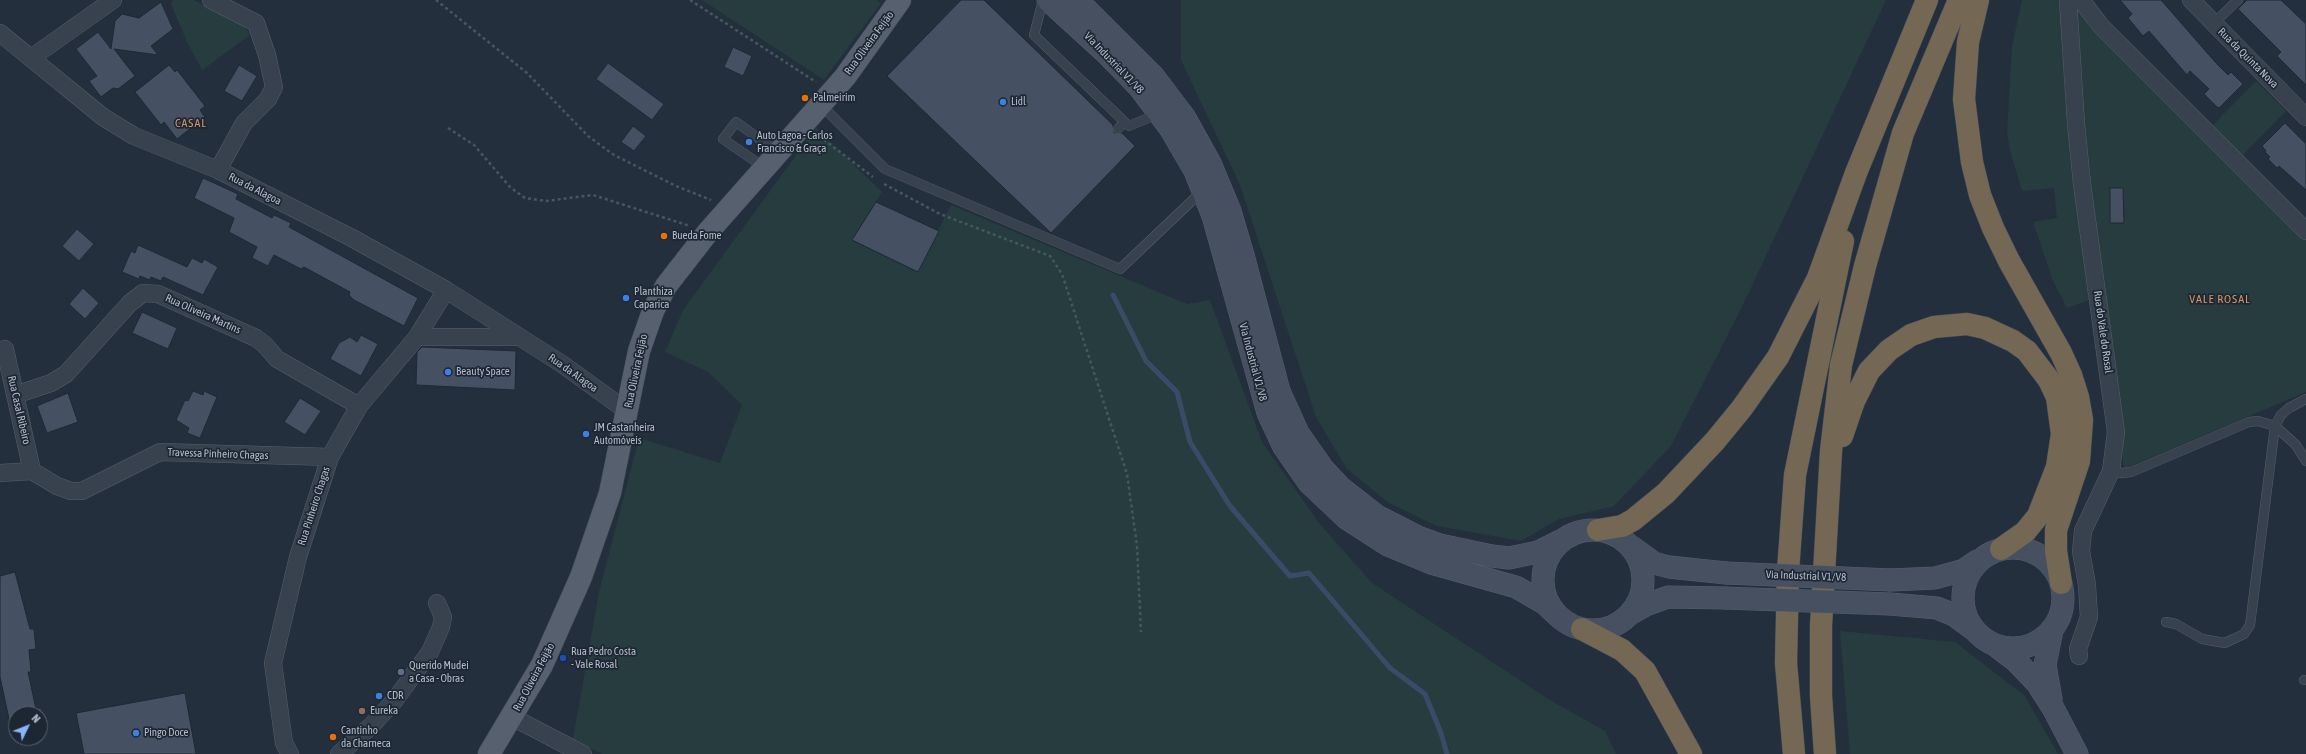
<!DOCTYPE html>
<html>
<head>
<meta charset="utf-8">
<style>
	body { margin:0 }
	#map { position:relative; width:2306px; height:754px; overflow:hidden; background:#242f3e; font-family:"Asap Condensed",sans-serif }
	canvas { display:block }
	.north { position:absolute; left:8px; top:706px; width:40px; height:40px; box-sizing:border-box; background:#1d2633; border:1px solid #59626f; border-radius:50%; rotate:47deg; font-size:11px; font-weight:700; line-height:16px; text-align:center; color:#b4bcc9 }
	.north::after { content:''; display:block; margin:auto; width:14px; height:18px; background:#8ab4f8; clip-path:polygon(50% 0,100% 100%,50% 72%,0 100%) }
</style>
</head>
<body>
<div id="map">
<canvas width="2306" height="754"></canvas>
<div class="north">N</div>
</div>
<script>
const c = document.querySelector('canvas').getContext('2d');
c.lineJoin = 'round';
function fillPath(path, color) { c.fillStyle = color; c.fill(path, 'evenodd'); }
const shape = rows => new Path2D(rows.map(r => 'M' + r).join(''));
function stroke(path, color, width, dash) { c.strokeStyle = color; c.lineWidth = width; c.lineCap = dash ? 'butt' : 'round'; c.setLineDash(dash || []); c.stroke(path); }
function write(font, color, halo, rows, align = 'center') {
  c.font = font + ' "Asap Condensed",sans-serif'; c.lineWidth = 3.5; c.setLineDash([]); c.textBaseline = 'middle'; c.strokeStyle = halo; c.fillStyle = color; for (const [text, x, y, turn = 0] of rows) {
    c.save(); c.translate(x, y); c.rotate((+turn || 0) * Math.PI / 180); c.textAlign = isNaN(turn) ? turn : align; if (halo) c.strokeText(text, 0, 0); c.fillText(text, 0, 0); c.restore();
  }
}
fillPath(shape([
	[173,0,193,0,237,21,245,27,250,35,202,70,187,42,171,4],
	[702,0,876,0,881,3,824,80],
	[1181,0,1886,0,1742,307,1671,446,1614,506,1559,519,1521,541,1437,526,1389,503,1347,469,1316,417,1240,185,1181,60],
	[2022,0,2060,0,2067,122,2074,185,2092,299,2067,308,2053,281,2033,222,2057,218,2054,188,2022,191,2010,151,2007,133,2012,47],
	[2076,6,2306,236,2306,392,2126,468,2123,465,2121,434,2088,190],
	[2256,81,2286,111,2242,156,2212,126],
	[816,128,882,192,852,240,917,272,951,205,1187,304,1210,300,1262,442,1319,523,1372,583,1553,702,1605,731,1616,754,602,754,573,739,599,592,639,438,720,463,742,405,708,372,665,352,683,310],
	[1840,631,1955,642,2025,696,2058,754,1850,754]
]), '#263c3f');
stroke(shape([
	[1113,295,1146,361,1177,392,1190,442,1230,506,1290,576,1309,573,1390,668,1425,694,1441,733,1447,754]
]), '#394c67', 5);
const building = shape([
	[961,0,984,0,1113,125,1114,133,1122,133,1135,146,1051,233,887,76,961,0],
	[2120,0,2161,0,2216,63,2228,75,2231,72,2243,84,2219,108,2216,106,2204,94,2209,89,2190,71,2187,75,2149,31,2143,36,2128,18,2132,14,2120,0],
	[2247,0,2281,0,2306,24,2306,85,2277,56,2281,52,2238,9,2247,0],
	[161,2,173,29,151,46,158,55,114,49,135,76,118,89,113,88,101,97,89,81,97,76,76,49,98,32,111,49,115,21,122,14,139,18,161,2],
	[733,47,752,56,743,76,724,67,733,47],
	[608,63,664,104,652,120,596,79,608,63],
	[169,65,175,72,177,70,205,106,200,110,205,117,177,139,164,122,161,125,135,92,169,65],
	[239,65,257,76,242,101,224,91,239,65],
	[2285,123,2306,144,2306,190,2279,166,2277,168,2268,159,2270,157,2265,152,2266,151,2262,146,2285,123],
	[633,126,646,136,634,151,621,142,633,126],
	[203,178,238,194,236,199,272,218,274,215,291,223,289,227,418,298,404,326,354,300,349,295,350,292,304,267,301,269,274,255,268,266,252,258,257,247,229,232,234,218,194,198,203,178],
	[2110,188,2123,188,2124,223,2110,223,2110,188],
	[876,202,939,231,918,272,852,240,876,202],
	[77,229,94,244,79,261,62,246,77,229],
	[138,245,187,267,192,258,202,263,204,259,218,267,203,295,163,277,161,281,151,277,150,280,140,276,139,279,122,272,131,251,135,253,138,245],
	[83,288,99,303,85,319,69,304,83,288],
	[142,312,177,328,168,349,132,333,142,312],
	[361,335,378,344,361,376,330,359,339,343,350,337,357,342,361,335],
	[422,347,516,351,515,390,416,385,417,352,422,347],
	[193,391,203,395,204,391,217,397,200,438,187,433,189,428,176,420,185,400,188,401,193,391],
	[68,393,78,422,47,433,37,406,68,393],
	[300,398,321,411,305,435,284,422,300,398],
	[15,572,30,629,34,629,36,649,29,650,31,672,28,672,36,709,41,708,44,723,40,724,40,714,16,714,16,732,12,733,0,677,0,576,15,572],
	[185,693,196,754,84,754,76,713,185,693]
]);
fillPath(building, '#455162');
stroke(building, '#1f2835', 1);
const service = shape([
	[1043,0,1034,35,1129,126,1160,113],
	[2214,23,2238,0],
	[821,105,885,169,1120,269,1196,197,1204,193],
	[1118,129,1124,122],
	[765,168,723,139,736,122,779,153],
	[2111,471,2122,473,2131,472,2249,422,2258,421,2275,426,2296,445,2306,461],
	[2166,622,2176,624,2202,639,2225,643,2244,634,2250,625,2275,426,2281,415,2289,408,2306,399],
	[2304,680,2306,680]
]);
const minor = shape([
	[211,0,256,23,267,55,274,87,268,99,244,123,218,170],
	[2068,0,2076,124,2082,184,2116,432,2111,471,2083,531,2081,551,2087,585,2089,617,2078,649,2079,656],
	[2081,0,2101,26,2306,231],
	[2191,0,2306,117],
	[0,33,103,117,134,136,218,170,352,238,446,290,562,364,627,411],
	[31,58,113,0],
	[417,337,518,337],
	[5,349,32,471],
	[15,395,51,383,66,374,130,303,143,293,158,294,256,338,265,345,277,359,359,406],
	[0,473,32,471,57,486,71,491,82,491,160,452,330,457],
	[512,717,583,754],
	[290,754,284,743,273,663,298,557,330,457,359,406,417,337,446,290],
	[339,754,371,726,394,701,430,652,441,627,443,617,437,603]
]);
const secondary = shape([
	[1048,0,1106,53,1140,88,1170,128,1195,171,1213,216,1268,413,1284,447,1309,483,1346,518,1388,545,1434,564,1516,587,1544,603,1561,619],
	[1077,0,1154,77,1185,118,1210,163,1230,211,1243,255,1279,391,1298,433,1324,470,1340,487,1377,516,1418,537,1440,545,1492,556,1509,558,1538,552,1560,541],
	'1543 580a50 50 0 1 1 100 0a50 50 0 1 1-100 0Z',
	[1632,547,1654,563,1669,567,1726,573],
	'1963 598a50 50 0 1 1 100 0a50 50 0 1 1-100 0Z',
	[1891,580,1935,578,1964,570,1977,561],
	[1890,604,1937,608,1954,615,1973,629],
	[1630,614,1646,605,1668,597,1725,598],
	[1995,645,2016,661,2037,683,2053,708,2077,754],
	[2051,699,2045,665,2052,630]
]);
const primary = shape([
	[489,754,542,665,581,577,610,493,639,351,653,311,666,286,708,232,845,77,900,0]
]);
const motorway = shape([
	[1978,0,1968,42,1964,99,1972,162,1980,195,1993,228,2009,261,2061,353,2071,375,2078,397,2082,420,2079,461,2056,530,2056,551,2061,583],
	[1842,436,1854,401,1869,371,1889,350,1911,335,1934,327,1967,324,1985,328,2013,341,2027,351,2049,380,2057,397,2062,434,2057,467,2038,516,2025,532,2001,549],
	[1598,530,1622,526,1633,520,1666,493,1715,441,1742,408,1778,357,1818,278,1856,173,1927,0],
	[1582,629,1622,650,1645,671,1691,754],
	[1794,754,1786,663,1788,571,1795,475,1843,241],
	[1825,754,1821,696,1821,626,1831,451,1841,365,1865,266,1903,133,1959,0]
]);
stroke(service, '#565f6c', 10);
stroke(minor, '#565f6c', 18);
stroke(secondary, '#565f6c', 23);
stroke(primary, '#414a57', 23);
stroke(motorway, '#434c59', 23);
stroke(shape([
	[436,0,527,73,588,136,614,155,676,186,711,200],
	[690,0,816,82],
	[448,128,474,145,510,187,525,198,546,201,593,195,690,226],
	[819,136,873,177],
	[884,184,940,214,1050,256,1062,274,1127,474,1137,546,1141,632]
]), '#44595c', 2.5, [3, 3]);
stroke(service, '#38414e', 9);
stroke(minor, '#38414e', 17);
stroke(secondary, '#465061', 22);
stroke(primary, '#56606e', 22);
stroke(motorway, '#746855', 22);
const secondaryBridge = shape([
	[1726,573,1891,580],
	[1725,598,1890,604]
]);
stroke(secondaryBridge, '#565f6c', 23, []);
stroke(secondaryBridge, '#465061', 22);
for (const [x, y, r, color] of [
	[805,98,4,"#e8710a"],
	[1003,102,4,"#3f7fe0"],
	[749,142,4,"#3f7fe0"],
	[664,236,4,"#e8710a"],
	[626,298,4,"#3f7fe0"],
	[448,372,4,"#3f7fe0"],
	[586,434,4,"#3f7fe0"],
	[563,658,4,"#1a4fb4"],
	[401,672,4,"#5c6f8a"],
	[379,696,4,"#3f7fe0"],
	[362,711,4,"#8d6e63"],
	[136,733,4,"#3f7fe0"],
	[333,737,4,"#e8710a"]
]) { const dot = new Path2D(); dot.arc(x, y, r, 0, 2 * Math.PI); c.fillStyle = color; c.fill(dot); stroke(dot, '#1d2633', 1.5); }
write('11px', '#b4bcc9', '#1d2633', [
	["Rua Oliveira Feijão",869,43,-54],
	["Rua da Quinta Nova",2248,58,45],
	["Via Industrial V1/V8",1114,63,46],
	["Rua da Alagoa",255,189,27],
	["Rua Oliveira Martins",203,314,24],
	["Rua do Vale do Rosal",2103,332,82],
	["Via Industrial V1/V8",1253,362,75],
	["Rua Oliveira Feijão",636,371,-78],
	["Rua da Alagoa",573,373,35],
	["Rua Casal Ribeiro",19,410,77],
	["Travessa Pinheiro Chagas",218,454,2],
	["Rua Pinheiro Chagas",314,506,-72],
	["Via Industrial V1/V8",1806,576,2],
	["Rua Oliveira Feijão",534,677,-62]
]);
write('11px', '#b4bcc9', '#1d2633', [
	["Palmeirim",813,98],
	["Lidl",1011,102],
	["Auto Lagoa - Carlos",757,136],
	["Francisco & Graça",757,149],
	["Bueda Fome",672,236],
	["Planthiza",634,292],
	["Caparica",634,305],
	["Beauty Space",456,372],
	["JM Castanheira",594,428],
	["Automóveis",594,441],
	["Rua Pedro Costa",571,652],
	["- Vale Rosal",571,665],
	["Querido Mudei",409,666],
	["a Casa - Obras",409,679],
	["CDR",387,696],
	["Eureka",370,711],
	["Cantinho",341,731],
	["da Charneca",341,744],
	["Pingo Doce",144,733]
], 'left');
c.letterSpacing = '1px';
write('12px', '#d59563', '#1d2633', [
	["CASAL",191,123],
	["VALE ROSAL",2220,299]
]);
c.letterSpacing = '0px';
</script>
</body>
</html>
